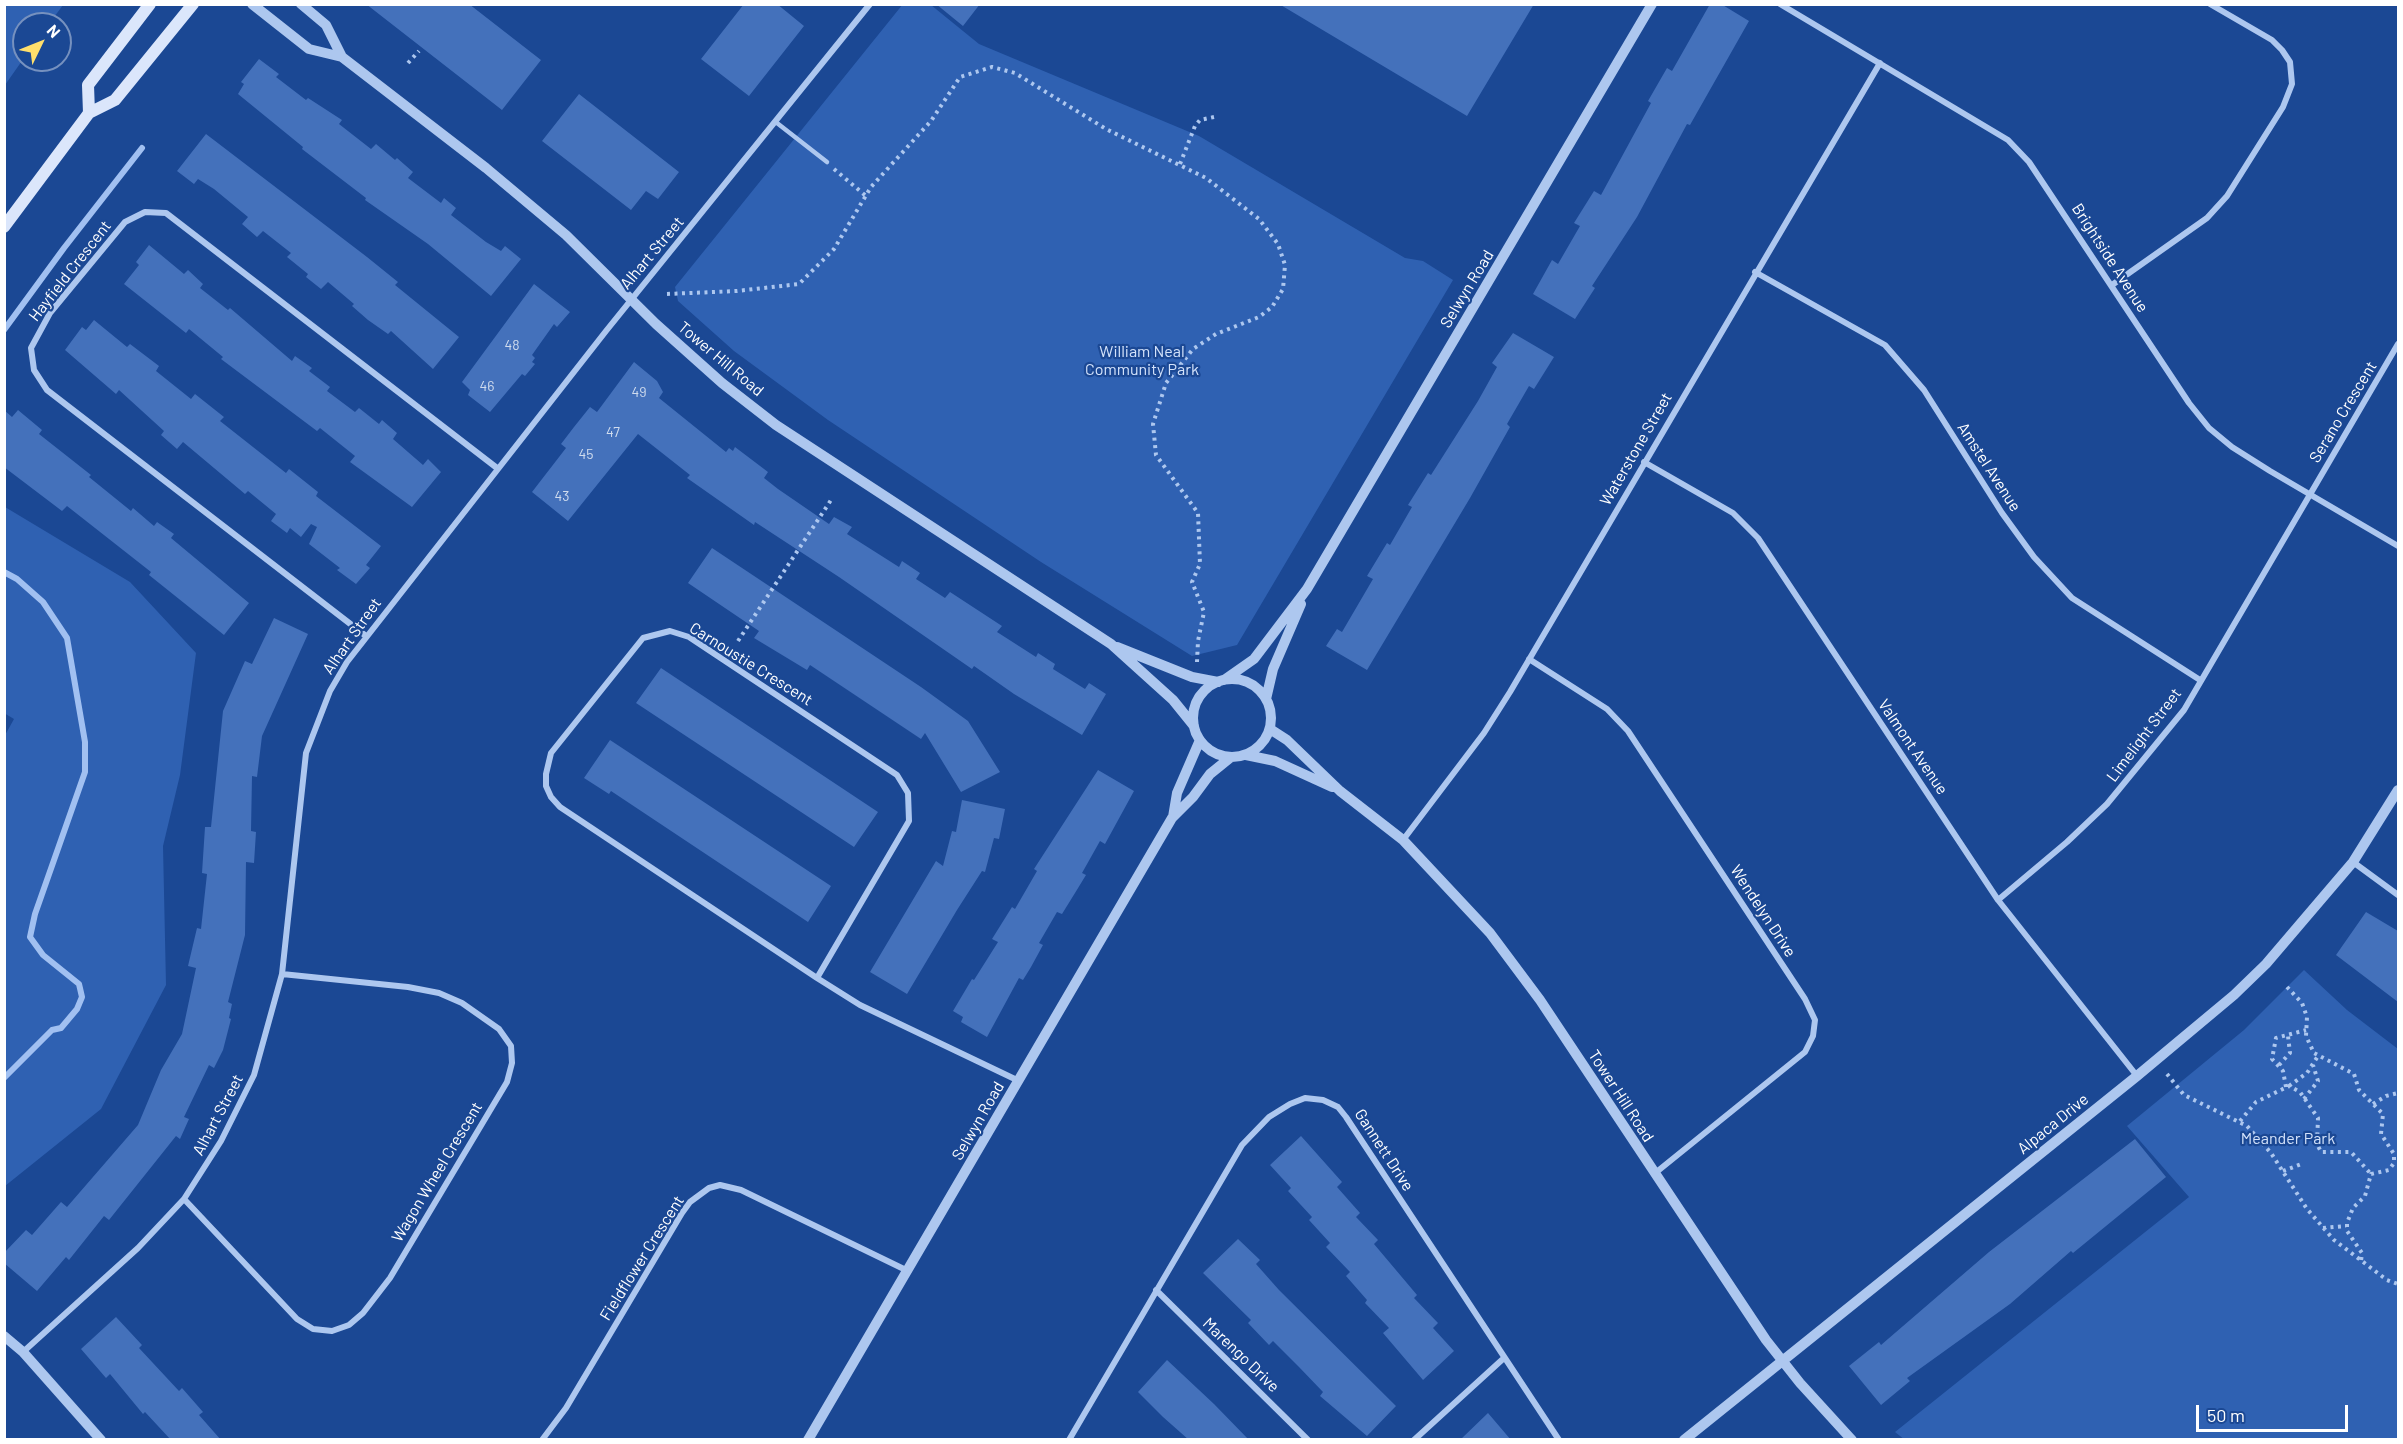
<!DOCTYPE html>
<html>
<head>
<meta charset="utf-8">
<style>
	body { margin:0 }
	#map { position:relative; width:2403px; height:1444px; overflow:hidden; background:#1b4894; font-family:Barlow,sans-serif }
	canvas { display:block }
	.frame { position:absolute; inset:0; border:6px solid #fff; pointer-events:none }
	.north { position:absolute; left:12px; top:12px; width:60px; height:60px; box-sizing:border-box; background:#1b4894; border:2px solid #7691bf; border-radius:50%; rotate:47deg; font-size:16px; font-weight:700; line-height:24px; text-align:center; color:#fff }
	.north::after { content:''; display:block; margin:auto; width:21px; height:27px; background:#ffdf6c; clip-path:polygon(50% 0,100% 100%,50% 72%,0 100%) }
	.scale { position:absolute; left:2196px; top:1405px; width:152px; height:27px; box-sizing:border-box; border:3px solid #fff; border-top:0; padding-left:8px; font-size:18px; line-height:21px; white-space:nowrap; color:#fff; -webkit-text-stroke:4px #1b4894; paint-order:stroke }
</style>
</head>
<body>
<div id="map">
<canvas width="2403" height="1444"></canvas>
<div class="frame"></div>
<div class="north">N</div>
<div class="scale">50 m</div>
</div>
<script>
const c = document.querySelector('canvas').getContext('2d');
c.lineJoin = 'round';
function fillPath(path, color) { c.fillStyle = color; c.fill(path, 'evenodd'); }
const shape = rows => new Path2D(rows.map(r => 'M' + r).join(''));
function stroke(path, color, width, dash) { c.strokeStyle = color; c.lineWidth = width; c.lineCap = dash ? 'butt' : 'round'; c.setLineDash(dash || []); c.stroke(path); }
function write(font, color, halo, rows, align = 'center') {
  c.font = font + ' Barlow,sans-serif'; c.lineWidth = 4.5; c.setLineDash([]); c.textBaseline = 'middle'; c.strokeStyle = halo; c.fillStyle = color; for (const [text, x, y, turn = 0] of rows) {
    c.save(); c.translate(x, y); c.rotate((+turn || 0) * Math.PI / 180); c.textAlign = isNaN(turn) ? turn : align; if (halo) c.strokeText(text, 0, 0); c.fillText(text, 0, 0); c.restore();
  }
}
fillPath(shape([
	[5,4,63,5,49,24,24,24,24,58,5,85],
	[903,4,931,5,979,44,1199,136,1405,258,1423,261,1453,280,1237,645,1192,656,1041,562,828,420,734,351,678,301,675,287],
	[5,507,130,582,196,653,180,775,163,846,166,985,101,1109,5,1186,4,737,14,719,4,713],
	[2304,970,2347,1010,2398,1049,2398,1439,1905,1440,1895,1432,2189,1197,2127,1126,2244,1030]
]), '#2f61b2');
stroke(shape([
	[4,330,64,248,142,148],
	[4,572,17,579,43,602,67,638,85,742,85,772,35,914,30,937,43,955,79,984,82,997,77,1009,61,1028,52,1030,4,1078]
]), '#a1c0f1', 6);
fillPath(shape([
	[366,4,469,4,541,60,502,110],
	[744,4,777,4,804,26,749,96,701,59],
	[936,4,980,4,963,26],
	[1279,4,1534,4,1467,116],
	[1710,4,1721,4,1749,21,1690,125,1687,124,1637,217,1592,286,1595,288,1575,319,1533,294,1552,260,1558,264,1580,226,1574,223,1594,191,1601,195,1651,103,1648,101,1667,68,1672,71],
	[259,59,279,74,276,77,306,100,308,98,342,120,339,124,371,149,376,144,395,160,397,158,413,172,408,178,441,203,444,198,456,208,451,215,486,242,501,251,505,246,521,259,491,296,428,244,365,200,366,198,302,149,303,147,238,94,244,84,241,82],
	[579,94,679,172,658,199,646,191,631,210,542,141],
	[206,134,367,257,398,282,395,285,459,337,433,369,391,331,388,334,368,320,352,306,354,304,328,282,321,289,306,277,308,274,287,257,291,253,263,231,257,237,242,224,248,217,214,189,198,179,194,184,177,171],
	[149,245,184,274,188,270,203,284,200,288,228,310,230,308,292,361,295,356,312,368,309,371,330,387,327,391,355,412,359,408,379,424,382,420,397,433,393,439,423,465,428,459,441,472,412,507,350,462,355,456,320,428,317,431,221,359,223,357,189,329,186,333,124,284,139,265,136,262],
	[534,284,570,312,557,327,554,324,532,355,535,358,532,362,535,364,525,376,522,374,490,412,468,395,470,390,462,382],
	[94,320,127,347,130,344,159,366,156,371,191,399,195,394,224,417,220,421,286,473,289,469,318,492,316,496,381,546,366,565,370,568,356,584,337,570,340,568,309,544,317,527,311,524,301,537,290,528,287,533,271,521,276,514,248,491,245,494,183,442,177,449,161,435,164,431,119,390,116,394,65,350,82,327,86,330],
	[1513,333,1554,357,1534,389,1529,386,1507,424,1510,427,1470,498,1367,670,1326,646,1337,629,1342,632,1373,579,1367,576,1387,543,1390,545,1412,507,1408,505,1428,473,1431,475,1478,401,1497,367,1492,363],
	[634,362,657,381,663,392,659,398,726,452,729,448,733,451,735,447,768,472,764,478,778,489,829,524,834,517,852,527,847,534,899,567,902,561,920,573,916,579,945,598,950,592,1002,626,997,632,1036,657,1038,653,1055,664,1053,669,1085,689,1089,683,1106,694,1082,735,1014,694,974,666,972,669,839,577,755,522,754,525,687,478,690,475,638,434,568,521,532,492,566,448,561,444,574,427,590,407,597,412],
	[4,410,12,417,18,410,42,430,39,434,91,475,89,477,131,511,133,508,154,526,157,522,174,534,171,538,249,603,224,635,149,575,151,572,67,506,62,511,4,467],
	[712,548,921,687,968,721,1000,772,961,792,925,733,921,739,810,665,807,670,754,638,759,631,688,583],
	[274,618,308,634,262,736,257,777,252,776,251,831,256,832,254,863,246,862,245,935,228,1002,232,1004,229,1018,231,1019,223,1050,214,1068,209,1065,184,1117,189,1119,180,1139,176,1136,109,1220,104,1216,69,1260,66,1257,37,1291,4,1263,4,1253,26,1230,32,1235,61,1202,67,1207,138,1125,161,1070,182,1034,196,968,188,966,197,928,201,929,207,874,202,873,205,827,211,827,223,711,245,661,252,664],
	[661,668,878,812,854,847,636,703],
	[610,740,831,886,808,922,611,791,609,794,584,778],
	[1098,770,1134,791,1105,844,1100,841,1082,873,1086,875,1075,893,1062,914,1057,912,1039,943,1043,945,1031,967,1023,980,1019,978,987,1037,961,1022,963,1017,953,1011,972,979,974,980,998,942,992,939,1012,907,1015,909,1037,871,1034,869],
	[962,800,1005,809,999,839,994,838,985,872,982,871,957,910,907,994,870,972,936,861,943,866,952,831,956,832],
	[2366,912,2398,931,2398,1002,2336,955],
	[1301,1136,1342,1182,1337,1187,1360,1213,1356,1217,1378,1240,1374,1244,1417,1295,1414,1298,1438,1323,1433,1328,1454,1351,1423,1380,1383,1333,1389,1328,1365,1303,1367,1300,1346,1276,1350,1272,1326,1247,1330,1243,1309,1220,1312,1217,1288,1191,1291,1188,1270,1165],
	[2135,1139,2166,1177,2073,1253,2071,1251,2010,1304,1907,1378,1910,1381,1881,1405,1849,1366,1879,1342,1881,1345,1989,1252],
	[1238,1239,1260,1260,1256,1264,1279,1290,1396,1406,1367,1436,1320,1396,1323,1392,1299,1367,1273,1341,1269,1345,1248,1323,1251,1320,1203,1273],
	[116,1317,142,1345,139,1348,179,1391,182,1388,203,1412,199,1415,221,1440,171,1440,145,1412,143,1414,110,1374,106,1378,81,1349],
	[1167,1360,1214,1404,1249,1440,1189,1440,1163,1417,1138,1392],
	[1488,1413,1511,1440,1460,1440]
]), '#4471bb');
stroke(shape([
	[408,63,419,51],
	[1180,164,1195,126,1200,120,1214,117],
	[834,169,866,196],
	[667,294,737,291,799,284,834,249,871,187,931,121,960,77,992,67,1015,73,1106,129,1206,178,1259,219,1278,244,1285,265,1283,289,1272,307,1259,317,1216,334,1193,349,1166,383,1153,424,1156,455,1198,513,1200,564,1192,582,1204,612,1198,641,1197,662],
	[738,641,833,497],
	[2287,987,2302,1003,2307,1017,2306,1036,2314,1053,2354,1074,2359,1090,2383,1114,2381,1134,2394,1154,2394,1163,2389,1170,2371,1174,2365,1196,2353,1208,2347,1223,2347,1231,2362,1253,2361,1261],
	[2279,1065,2290,1053,2288,1036],
	[2167,1074,2184,1095,2247,1126,2271,1153,2307,1209,2334,1240,2387,1280,2398,1284],
	[2289,1086,2307,1073,2318,1056],
	[2286,1087,2283,1071,2272,1059,2276,1038,2306,1030],
	[2304,1099,2318,1081,2313,1065],
	[2373,1104,2386,1096,2398,1093],
	[2240,1121,2256,1102,2289,1086,2300,1092,2318,1118,2317,1144,2321,1152,2351,1152,2371,1174],
	[2283,1171,2304,1163],
	[2323,1228,2346,1226]
]), '#adc7ef', 4, [3, 4.5]);
stroke(shape([
	[777,123,827,162]
]), '#adc7ef', 4.5);
stroke(shape([
	[1780,4,2008,140,2029,162,2189,403,2209,428,2232,447,2270,471,2398,546],
	[1755,272,1885,345,1924,390,2002,513,2034,557,2072,598,2200,680],
	[2112,285,2207,218,2227,196,2283,107,2292,84,2290,62,2282,50,2272,40,2210,4],
	[1644,462,1733,513,1758,538,1998,900,2137,1076],
	[366,636,47,390,34,370,31,348,50,313,125,222,145,212,166,213,497,468],
	[1529,659,1607,709,1628,731,1805,999,1815,1020,1813,1036,1805,1052,1654,1174],
	[1403,840,1484,733,1510,692,1880,63],
	[2353,862,2398,895],
	[1998,900,2067,842,2107,804,2184,710,2398,344],
	[817,978,909,821,908,793,897,775,689,637,670,631,643,638,551,753,546,774,546,786,551,797,560,807,817,978,860,1005,1019,1081],
	[184,1199,297,1319,313,1329,332,1331,349,1325,363,1313,390,1278,507,1082,512,1063,511,1046,499,1029,462,1003,439,993,408,987,282,974],
	[1156,1290,1308,1440],
	[23,1352,138,1248,184,1199,221,1141,254,1075,282,974,306,753,330,691,347,662,606,331,870,4],
	[542,1440,566,1408,682,1213,690,1202,709,1188,720,1185,741,1190,908,1271],
	[1069,1440,1242,1145,1269,1117,1290,1104,1305,1098,1323,1100,1338,1107,1346,1117,1559,1440],
	[1414,1440,1504,1358]
]), '#adc7ef', 6);
stroke(shape([
	[252,4,309,49,342,57,486,168,566,235,656,324,722,383,776,425,1111,644,1173,700,1194,726],
	[301,4,326,25,342,57],
	[1117,647,1192,677,1218,682],
	'1193 718a39 39 0 1 1 78 0a39 39 0 1 1-78 0Z',
	[1224,680,1254,659,1307,589,1652,4],
	[1266,699,1273,669,1301,604],
	[1270,729,1287,740,1340,791,1403,840,1490,933,1540,1000,1766,1340,1800,1383,1852,1440],
	[1246,755,1275,761,1332,787],
	[1173,817,1177,793,1200,740],
	[4,1336,23,1352,101,1440],
	[808,1440,1172,818,1193,797,1210,774,1231,757],
	[1684,1440,2137,1076,2234,995,2266,964,2353,862,2398,790]
]), '#adc7ef', 10);
stroke(shape([
	[89,113,88,85,150,4],
	[4,227,89,113,115,100,193,4]
]), '#dbe6fb', 12);
write('14px', '#d0dcee', null, [
	["48",512,345],
	["46",487,386],
	["49",639,392],
	["47",613,432],
	["45",586,454],
	["43",562,496]
]);
write('16px', '#fff', '#1b4894', [
	["Alhart Street",652,253,-50],
	["Brightside Avenue",2110,258,57],
	["Hayfield Crescent",70,271,-52],
	["Selwyn Road",1467,289,-59],
	["Tower Hill Road",721,359,40],
	["Serano Crescent",2343,412,-59],
	["Waterstone Street",1636,449,-60],
	["Amstel Avenue",1989,467,57],
	["Alhart Street",352,636,-55],
	["Carnoustie Crescent",751,664,32],
	["Limelight Street",2144,735,-53],
	["Valmont Avenue",1913,747,56],
	["Wendelyn Drive",1763,911,57],
	["Tower Hill Road",1621,1096,57],
	["Alhart Street",218,1115,-62],
	["Selwyn Road",978,1121,-60],
	["Alpaca Drive",2053,1124,-39],
	["Gannett Drive",1384,1150,57],
	["Wagon Wheel Crescent",437,1172,-59],
	["Fieldflower Crescent",642,1258,-58],
	["Marengo Drive",1241,1355,44]
]);
write('16px', '#d4e3fb', '#1b4894', [
	["William Neal",1142,352],
	["Community Park",1142,370],
	["Meander Park",2288,1139]
]);
</script>
</body>
</html>
